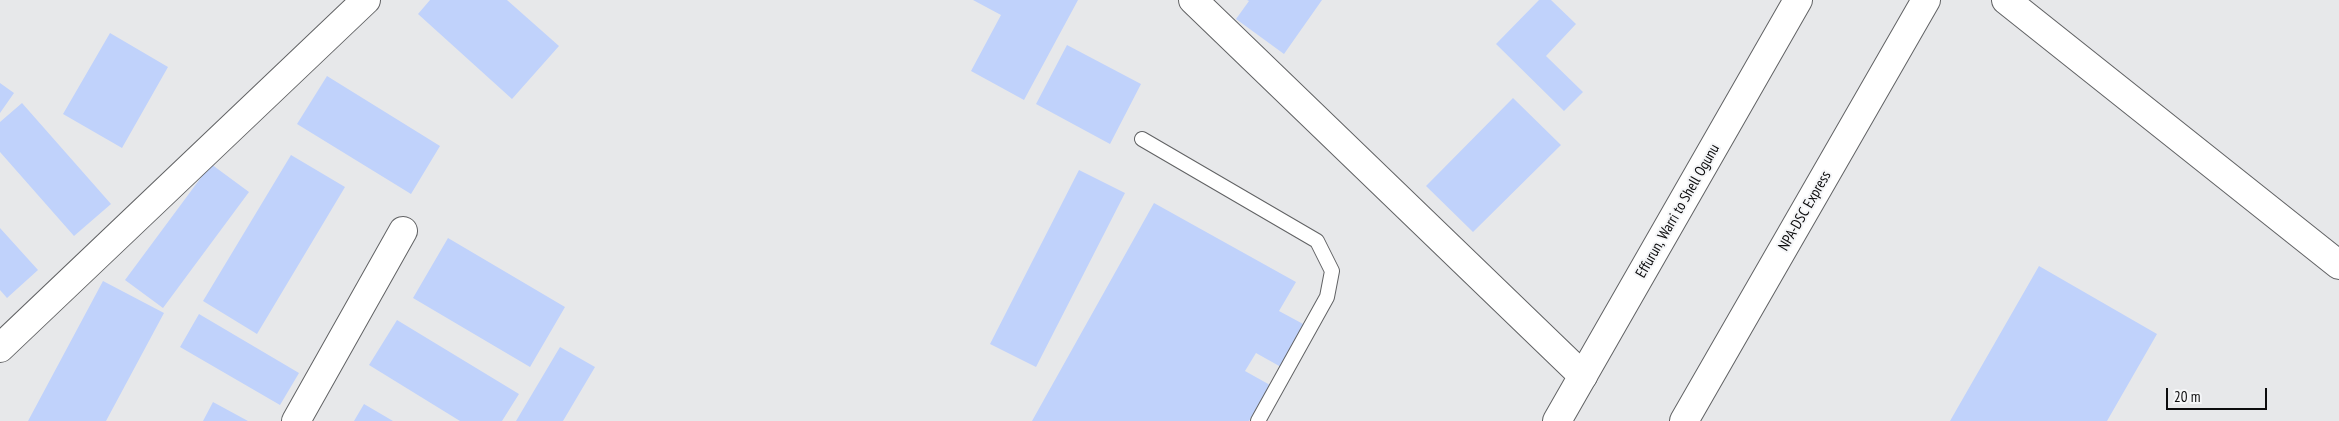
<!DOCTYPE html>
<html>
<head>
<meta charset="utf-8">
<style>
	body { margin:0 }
	#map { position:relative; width:2339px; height:421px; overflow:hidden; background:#e7e8ea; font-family:"PT Sans Narrow",sans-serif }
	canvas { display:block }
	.scale { position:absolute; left:2166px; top:388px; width:101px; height:22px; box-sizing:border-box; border:2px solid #0c0c0d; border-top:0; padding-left:6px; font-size:15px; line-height:18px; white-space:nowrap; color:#0c0c0d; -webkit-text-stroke:4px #f5f6f8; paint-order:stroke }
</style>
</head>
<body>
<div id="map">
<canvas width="2339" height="421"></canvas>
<div class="scale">20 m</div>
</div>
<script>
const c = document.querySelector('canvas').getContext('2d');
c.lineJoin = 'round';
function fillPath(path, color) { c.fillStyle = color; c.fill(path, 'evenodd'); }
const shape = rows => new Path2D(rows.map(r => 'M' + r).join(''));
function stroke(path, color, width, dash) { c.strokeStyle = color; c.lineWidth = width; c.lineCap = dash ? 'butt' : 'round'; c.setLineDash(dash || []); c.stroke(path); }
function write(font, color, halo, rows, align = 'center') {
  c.font = font + ' "PT Sans Narrow",sans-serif'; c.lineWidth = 4; c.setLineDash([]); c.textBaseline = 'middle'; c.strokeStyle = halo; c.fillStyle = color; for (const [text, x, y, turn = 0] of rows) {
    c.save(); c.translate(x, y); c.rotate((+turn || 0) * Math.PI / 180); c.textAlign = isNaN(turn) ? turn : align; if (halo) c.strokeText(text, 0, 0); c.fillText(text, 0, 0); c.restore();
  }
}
fillPath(shape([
	[430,0,507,0,559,46,512,99,418,14],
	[973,0,1078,0,1024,100,971,71,1001,15],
	[1247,0,1322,0,1284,54,1236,19,1249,1],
	[1539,0,1551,0,1576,24,1546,56,1583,92,1564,111,1496,44],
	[110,33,168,67,122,148,63,114],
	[1067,45,1141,84,1110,144,1036,104],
	[327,76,440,146,411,194,297,124],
	[0,83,14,93,0,113],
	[1513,98,1561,145,1473,232,1426,186],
	[22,103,111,204,74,236,0,152,0,122],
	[291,155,345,187,257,334,203,301],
	[211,164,249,192,163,308,125,280],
	[1079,170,1125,193,1036,367,990,344],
	[1154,203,1296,282,1279,311,1305,325,1281,367,1256,353,1245,371,1270,385,1249,421,1032,421],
	[0,228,38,270,7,298,0,290],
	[448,238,565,307,530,367,413,298],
	[2039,266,2157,334,2107,421,1950,421],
	[103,281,164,313,106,421,28,421],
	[199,314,299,373,280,405,180,347],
	[397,320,519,394,502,421,460,421,369,365],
	[560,347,595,367,563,421,516,421],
	[213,402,248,421,203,421],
	[364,404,393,421,354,421]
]), '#c0d2fb');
const lane = shape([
	[1142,139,1317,241,1332,271,1327,297,1258,421]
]);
const street = shape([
	[1193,0,1583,376],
	[2006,0,2339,265],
	[0,348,366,0],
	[296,421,403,231]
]);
const primary = shape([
	[1557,421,1798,0],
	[1684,421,1926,0]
]);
stroke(lane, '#616264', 16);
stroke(street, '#616264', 30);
stroke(primary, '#616264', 30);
stroke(lane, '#fff', 14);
stroke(street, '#fff', 28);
stroke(primary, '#fff', 28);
write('15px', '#0c0c0d', '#f5f6f8', [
	["Effurun, Warri to Shell Ogunu",1678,211,-60],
	["NPA-DSC Express",1805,211,-60]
]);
</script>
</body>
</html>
